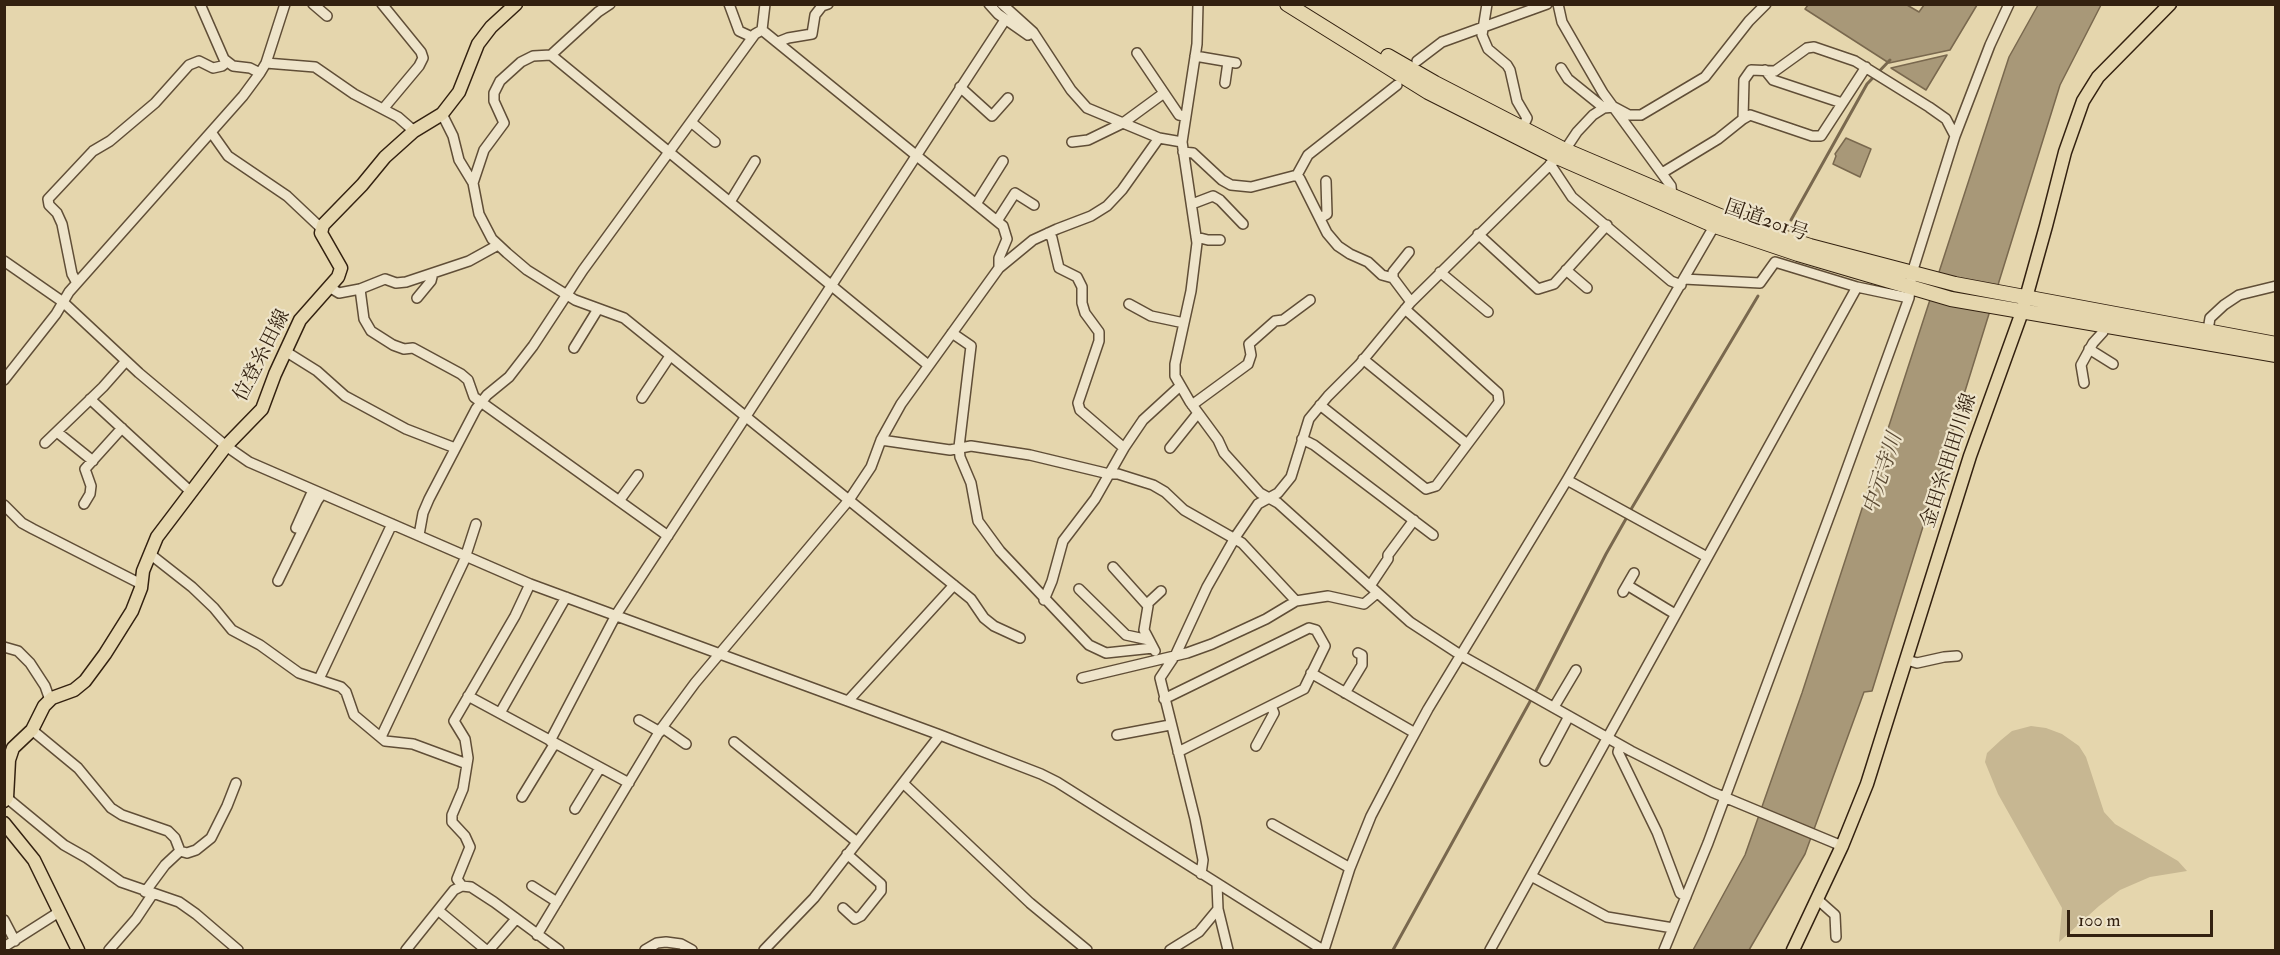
<!DOCTYPE html>
<html>
<head>
<meta charset="utf-8">
<style>
	body { margin:0 }
	#map { position:relative; width:2280px; height:955px; overflow:hidden; background:#e5d6ad; font-family:"IM FELL Double Pica",serif }
	canvas { display:block }
	.frame { position:absolute; inset:0; border:6px solid #332110; pointer-events:none }
	.scale { position:absolute; left:2067px; top:910px; width:146px; height:27px; box-sizing:border-box; border:3px solid #332110; border-top:0; padding-left:8px; font-size:18px; line-height:21px; white-space:nowrap; color:#332110; -webkit-text-stroke:4px #eee4ca; paint-order:stroke }
</style>
</head>
<body>
<div id="map">
<canvas width="2280" height="955"></canvas>
<div class="frame"></div>
<div class="scale">100 m</div>
</div>
<script>
const c = document.querySelector('canvas').getContext('2d');
c.lineJoin = 'round';
function fillPath(path, color) { c.fillStyle = color; c.fill(path, 'evenodd'); }
const shape = rows => new Path2D(rows.map(r => 'M' + r).join(''));
function stroke(path, color, width, dash) { c.strokeStyle = color; c.lineWidth = width; c.lineCap = dash ? 'butt' : 'round'; c.setLineDash(dash || []); c.stroke(path); }
function write(font, color, halo, rows, align = 'center') {
  c.font = font + ' "IM FELL Double Pica","Noto Serif JP",serif'; c.lineWidth = 4.5; c.setLineDash([]); c.textBaseline = 'middle'; c.strokeStyle = halo; c.fillStyle = color; for (const [text, x, y, turn = 0] of rows) {
    c.save(); c.translate(x, y); c.rotate((+turn || 0) * Math.PI / 180); c.textAlign = isNaN(turn) ? turn : align; if (halo) c.strokeText(text, 0, 0); c.fillText(text, 0, 0); c.restore();
  }
}
fillPath(shape([
	[2031,726,2046,728,2062,734,2079,746,2086,757,2104,812,2115,824,2178,861,2187,871,2150,877,2120,890,2099,906,2059,942,2062,908,1998,794,1985,762,1987,753,2001,740,2012,731]
]), '#c7b792');
const water = shape([
	[1808,5,1907,5,1919,12,1924,5,1977,5,1950,50,1889,63,1805,9,1808,5],
	[2038,5,2101,5,2060,85,1872,691,1864,692,1805,854,1749,950,1693,950,1745,855,1802,693,2009,57,2038,5],
	[1947,55,1926,90,1891,68,1947,55],
	[1846,138,1871,149,1860,177,1833,164,1836,156,1835,154,1846,138]
]);
fillPath(water, '#a89878');
stroke(water, '#79684e', 1.5);
stroke(shape([
	[1791,220,1867,84,1890,60],
	[1630,511,1758,296],
	[1393,950,1538,687,1606,554,1627,517]
]), '#79684e', 3);
const minor = shape([
	[200,4,224,59,233,66,250,68,260,73],
	[313,4,327,16],
	[382,4,421,52,423,58,419,66,383,109],
	[729,4,739,31,752,37],
	[989,4,998,14,1028,35,1033,32],
	[1002,4,1033,32,1071,90,1087,108,1159,138,1182,142],
	[1198,4,1197,44,1182,142,1197,243,1191,291,1175,364,1175,376,1190,402,1218,440,1224,453,1260,493,1278,503,1410,622,1462,656,1631,751,1712,792,1842,846],
	[1487,4,1482,35,1488,49,1507,65,1510,70,1517,101,1527,118,1523,127],
	[1558,4,1562,22,1585,62,1603,93,1671,186,1672,197],
	[762,30,1003,226,1007,239,999,258,999,268],
	[762,30,765,4],
	[778,42,788,38,812,34,815,15,822,6,828,4],
	[1137,53,1179,115,1184,116],
	[551,55,928,365],
	[1195,56,1236,63],
	[1417,61,1442,42,1547,4],
	[266,63,315,67,354,94,398,117,414,131],
	[1561,68,1568,79,1604,108],
	[1765,70,1773,80,1842,103],
	[1225,83,1228,62],
	[960,87,992,116,1008,98],
	[442,114,453,136,459,160,473,183,479,214,492,239,507,253,527,270,575,300,624,318,971,599,984,618,994,626,1020,638],
	[1743,119,1750,115,1812,136,1821,136,1866,67],
	[691,122,715,142],
	[211,132,228,156,287,196,322,229],
	[1072,142,1088,140,1123,123,1164,93],
	[1183,152,1193,153,1222,180,1231,185,1251,187,1297,175,1308,155,1397,85],
	[1550,164,1572,197,1671,281,1681,285],
	[1662,173,1718,139,1743,119,1744,80,1751,70,1775,71,1807,48,1814,47,1855,61,1929,107,1946,119,1955,136],
	[1297,175,1300,179,1327,233,1338,246,1350,254,1368,262,1382,275,1393,278,1411,302],
	[473,183,484,150,504,123,494,101,494,93,500,81,521,62,533,56,551,55,598,12,610,4],
	[730,202,755,161],
	[976,204,1003,161],
	[1192,204,1213,196,1220,200,1243,224],
	[1320,218,1327,214,1326,181],
	[997,221,1015,193,1034,205],
	[1048,233,1052,238,1059,268,1077,277,1082,287,1082,303,1085,313,1099,332,1099,341,1078,403,1080,410,1124,448],
	[1478,234,1538,289,1554,284,1607,225],
	[1196,237,1208,240,1220,240],
	[4,261,63,302,139,373,226,446,249,462,530,584,940,735,1041,774,1057,782,1323,950],
	[1566,270,1587,288],
	[1440,272,1488,312],
	[1393,278,1393,272,1409,252],
	[1684,279,1760,283,1775,262,1857,287,1909,298],
	[77,283,72,274,62,224,57,213,49,205,48,199,93,151,110,141,155,103,189,65,199,61,213,68,222,66,227,62],
	[329,287,339,293,360,289,385,279,396,283,406,282,469,261,498,245],
	[360,289,364,319,371,331,393,345,404,349,413,348,461,374,468,380,474,397,668,536],
	[417,298,431,281,433,273],
	[1129,304,1151,316,1184,323],
	[2208,330,2210,318,2224,305,2239,295,2276,286],
	[952,333,971,346,959,447,960,457,971,483,978,521,1000,551,1089,645,1106,653,1153,648],
	[574,348,598,309],
	[2089,349,2113,364],
	[285,351,317,371,345,396,406,429,455,448],
	[1363,359,1467,444],
	[4,380,56,314,69,292,243,96,260,73,266,63,285,4],
	[2084,383,2081,365,2093,343,2103,332,2104,325],
	[642,398,670,356],
	[90,399,190,491],
	[1192,405,1248,364,1251,355,1249,344,1275,321,1283,320,1310,300],
	[1320,405,1426,489,1436,486,1499,402,1498,393,1405,309],
	[57,432,93,461],
	[1302,439,1314,445,1433,535],
	[881,440,950,450,971,446,1030,455,1109,474,1118,474,1153,485,1165,492,1184,510,1242,543,1296,601],
	[45,443,103,387,126,361],
	[1170,448,1198,413],
	[1567,480,1707,557],
	[619,501,638,475],
	[84,504,90,494,91,486,85,469,122,428],
	[4,505,22,523,33,529,141,584],
	[296,528,313,490],
	[419,535,423,513,429,499,476,409,487,395,509,377,533,346,583,270,755,34,762,30],
	[150,554,192,587,214,608,232,630,260,645,299,673,341,687,346,692,354,715,385,741,413,744,467,764],
	[1113,567,1148,606,1144,630,1155,651],
	[278,581,317,501,322,494],
	[1627,585,1675,614],
	[1370,586,1388,559,1388,555,1414,520],
	[1079,589,1126,635,1149,640],
	[1623,592,1634,573],
	[1044,600,1052,581,1063,541,1095,499,1124,448,1143,420,1179,387],
	[1147,604,1161,591],
	[4,647,18,651,30,663,45,686,50,700],
	[1907,660,1917,663,1944,657,1957,656],
	[1311,673,1415,733],
	[1082,678,1187,653,1212,644,1266,619,1296,601,1328,596,1364,604,1377,593],
	[319,679,392,524],
	[1345,693,1362,665,1362,655,1358,653],
	[468,696,629,783],
	[1164,699,1309,628,1316,630,1325,646,1304,689,1178,752],
	[848,701,954,585],
	[1554,707,1576,670],
	[500,713,566,597],
	[639,720,660,732],
	[663,728,686,744],
	[32,730,78,768,111,808,122,815,168,831,175,838,180,851,165,865,145,892],
	[1117,735,1170,725],
	[381,737,464,561,476,524],
	[550,741,616,615,1005,20],
	[734,742,857,842],
	[1620,745,1618,752,1657,832,1680,893,1686,897],
	[1256,746,1274,713,1271,706],
	[1545,761,1569,716],
	[903,783,1030,903,1087,950],
	[522,797,555,743],
	[7,798,64,845,87,858,121,882,179,902,196,914,238,950],
	[575,809,600,768],
	[1272,824,1350,868],
	[180,851,187,853,196,850,211,838,227,806,236,783],
	[1201,874,1203,860,1195,819,1160,678,1176,654,1207,587,1236,536,1258,504,1278,493,1291,477,1309,419,1328,396,1359,365,1411,302,1565,150,1577,132,1593,115,1604,108,1614,107,1629,115,1641,115,1705,77,1749,21,1766,4],
	[1531,876,1607,917,1673,928],
	[1217,884,1218,909,1228,950],
	[462,886,457,879,470,847,465,836,452,822,452,815,463,789,468,758,465,739,454,721,515,616,530,584],
	[532,886,557,902],
	[1817,899,1835,915,1836,937],
	[843,908,855,919,861,916,881,891,881,884,847,854],
	[439,911,486,950],
	[4,920,15,941],
	[537,935,661,729,695,683,849,500,871,467,881,440,901,404,999,268,1033,240,1057,229,1091,216,1107,206,1122,190,1159,138],
	[4,947,59,912],
	[109,950,136,919,152,895],
	[406,950,454,890,462,886,471,887,494,902,559,950],
	[489,950,516,919],
	[645,950,657,943,666,942,681,944,692,950],
	[764,950,814,898,940,735],
	[1170,950,1199,932,1218,909],
	[1324,950,1350,868,1371,816,1403,755,1428,709,1567,480,1716,223],
	[1490,950,1857,287],
	[1664,950,1708,843,1838,493,1909,298,1912,273,1955,136,1990,45,2009,4]
]);
const major = shape([
	[4,801,7,798,9,760,13,748,32,730,44,706,52,698,74,690,85,681,105,654,132,611,141,588,143,571,157,537,226,446,262,409,275,374,300,320,338,277,341,268,321,233,323,225,362,185,385,157,414,131,442,114,459,92,478,44,491,27,516,4],
	[4,823,34,860,78,950],
	[1793,950,1842,846,1867,784,1970,456,2022,312,2046,226,2065,152,2083,101,2098,77,2170,4]
]);
const highway = shape([
	[1287,4,1428,92,1557,157,1715,226,1798,254,1951,299,2276,355],
	[1388,56,1435,83,1565,150,1720,216,1810,246,1955,284,2276,344]
]);
stroke(minor, '#604e37', 12);
stroke(major, '#332110', 15);
stroke(highway, '#332110', 16);
stroke(minor, '#eee4ca', 9);
stroke(major, '#e5d6ad', 12);
stroke(highway, '#e5d6ad', 14);
write('20px', '#332110', '#eee4ca', [
	["国道201号",1766,222,19],
	["位登糸田線",263,356,-63],
	["金田糸田田川線",1950,461,-72]
]);
write('italic 21px', '#5c4b34', '#eee4ca', [
	["中元寺川",1884,474,-72]
]);
</script>
</body>
</html>
